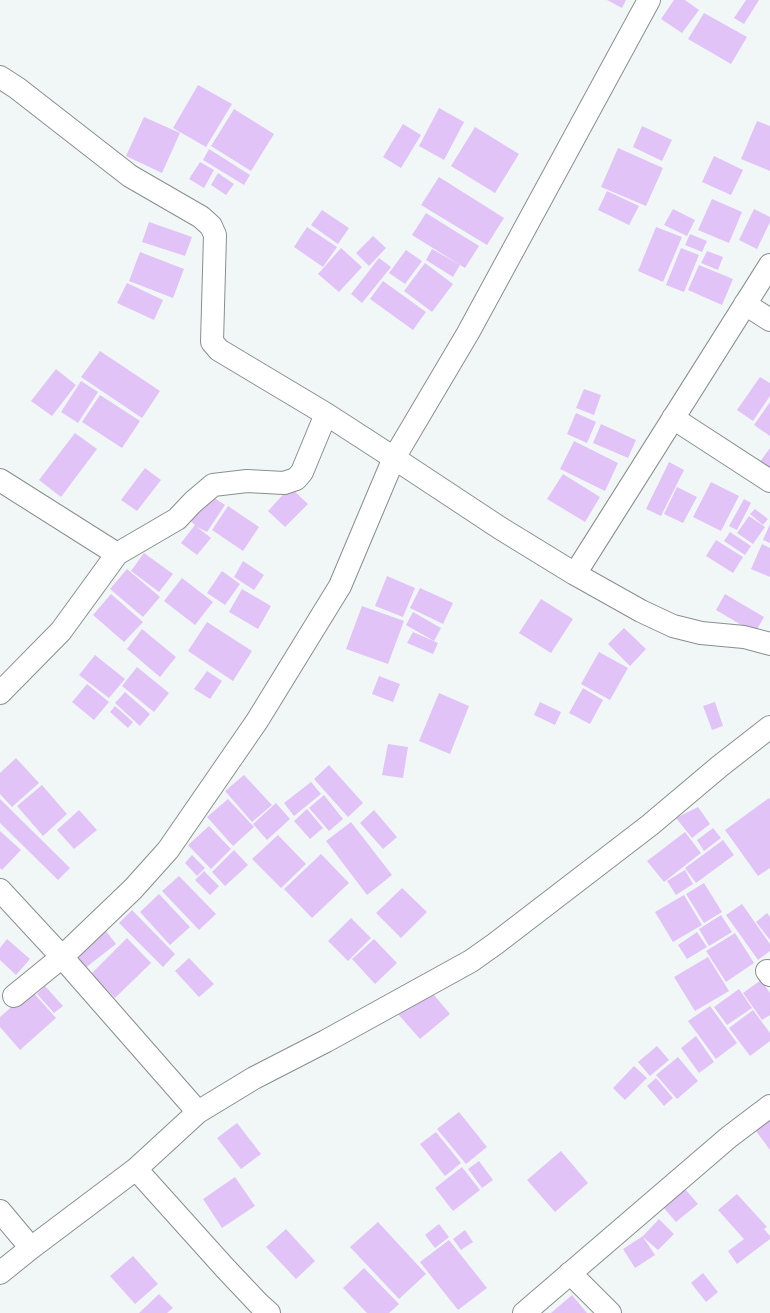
<!DOCTYPE html>
<html>
<head>
<meta charset="utf-8">
<style>
	body { margin:0 }
	canvas { display:block; background:#f1f7f6 }
</style>
</head>
<body>
<canvas width="770" height="1313"></canvas>
<script>
const c = document.querySelector('canvas').getContext('2d');
c.lineJoin = 'round';
function fillPath(path, color) { c.fillStyle = color; c.fill(path, 'evenodd'); }
const shape = rows => new Path2D(rows.map(r => 'M' + r).join(''));
function stroke(path, color, width, dash) { c.strokeStyle = color; c.lineWidth = width; c.lineCap = dash ? 'butt' : 'round'; c.setLineDash(dash || []); c.stroke(path); }
fillPath(shape([
	[607,0,626,0,622,8],
	[674,0,685,0,699,10,682,33,661,19],
	[746,0,759,0,744,24,734,18],
	[704,13,747,37,731,64,688,39],
	[198,85,232,104,206,147,173,128],
	[439,108,464,122,444,160,419,146],
	[234,109,274,134,251,171,211,146],
	[144,117,180,133,162,173,126,156],
	[757,121,770,126,770,171,741,159],
	[403,124,421,135,401,168,383,157],
	[642,126,672,140,662,161,633,147],
	[475,127,519,154,495,193,451,166],
	[618,148,663,168,646,206,601,187],
	[209,149,250,175,244,185,203,160],
	[714,156,743,170,731,195,702,182],
	[200,162,214,170,204,188,189,179],
	[218,173,234,184,226,195,211,185],
	[439,177,504,218,487,245,421,205],
	[607,191,639,206,629,225,598,210],
	[712,199,742,212,729,243,698,230],
	[673,209,695,220,687,236,664,225],
	[754,209,770,217,770,222,757,249,739,240],
	[322,210,349,228,338,244,311,225],
	[426,213,479,246,465,268,412,235],
	[149,222,192,237,185,256,142,242],
	[307,227,337,247,323,267,294,247],
	[656,227,682,237,663,282,638,271],
	[690,234,707,241,702,252,685,245],
	[373,236,386,248,369,266,356,253],
	[341,248,362,267,339,292,318,274],
	[681,248,699,255,684,292,666,285],
	[432,249,460,265,453,277,426,260],
	[406,250,422,261,405,284,389,273],
	[707,251,723,257,718,270,701,263],
	[140,252,184,269,173,298,129,281],
	[379,258,391,267,362,303,351,294],
	[425,263,453,284,432,312,404,291],
	[699,265,733,279,722,305,688,290],
	[383,281,426,312,413,330,370,299],
	[127,283,163,300,154,320,117,303],
	[100,351,160,391,142,418,81,377],
	[56,369,76,385,52,416,31,401],
	[760,377,770,383,770,396,753,421,737,410],
	[81,381,98,392,78,423,61,412],
	[584,389,601,395,594,415,576,408],
	[100,395,140,421,122,448,82,422],
	[770,402,770,436,754,425],
	[576,413,596,422,587,443,567,434],
	[601,424,636,440,628,458,593,443],
	[75,433,97,449,61,497,39,480],
	[574,441,618,463,605,491,560,469],
	[770,448,770,470,759,463],
	[669,462,684,470,661,516,646,509],
	[145,468,161,480,137,511,121,500],
	[563,474,600,497,585,522,547,499],
	[711,482,739,496,721,531,693,517],
	[290,487,308,504,285,527,268,511],
	[677,487,697,497,683,523,664,514],
	[207,493,225,505,207,532,197,527,211,538,197,555,181,543,195,525,189,520],
	[744,499,751,503,737,530,729,526],
	[228,506,259,527,243,551,212,530],
	[755,509,768,519,763,525,750,514],
	[749,516,765,527,753,544,737,533],
	[770,524,770,543,763,540],
	[730,532,751,546,745,555,724,541],
	[716,540,743,557,733,573,706,556],
	[762,544,770,548,770,577,751,569],
	[144,553,173,574,159,592,131,571],
	[243,561,264,575,254,590,234,577],
	[127,569,160,597,143,617,110,589],
	[222,571,240,584,225,605,207,593],
	[387,576,415,588,403,617,375,606],
	[182,578,213,602,195,625,164,601],
	[420,588,453,603,443,624,410,608],
	[242,589,271,606,258,629,229,612],
	[111,594,143,622,124,642,93,615],
	[725,594,764,617,755,633,716,610],
	[541,599,573,619,551,653,519,633],
	[362,606,404,621,388,664,346,649],
	[413,612,441,628,434,641,406,625],
	[207,622,252,651,233,681,188,651],
	[624,628,646,649,630,666,608,644],
	[142,629,176,657,160,677,127,649],
	[413,632,438,643,433,654,407,643],
	[599,652,628,668,610,700,581,684],
	[95,655,125,679,109,698,79,675],
	[137,667,169,693,154,712,122,686],
	[207,671,222,681,210,699,194,689],
	[379,676,400,684,393,702,372,694],
	[87,684,109,702,94,720,72,702],
	[583,688,603,700,590,724,569,713],
	[125,692,150,714,140,726,115,703],
	[439,693,469,706,450,754,419,741],
	[540,702,561,712,555,725,534,715],
	[715,702,723,726,712,730,703,706],
	[115,706,133,722,128,728,110,712],
	[388,744,408,747,403,778,382,775],
	[16,758,39,783,12,807,0,794,0,773],
	[329,765,363,803,348,817,314,779],
	[244,775,272,805,252,822,225,791],
	[311,782,321,794,294,816,284,803],
	[42,785,67,814,43,836,17,806],
	[324,795,343,819,329,831,309,808],
	[769,798,770,800,770,868,758,876,725,830],
	[0,799,70,868,58,880,0,823],
	[228,799,254,827,233,846,207,817],
	[276,803,290,819,267,840,253,824],
	[698,807,710,824,692,838,676,818],
	[307,809,323,828,310,839,294,821],
	[79,810,97,830,74,849,57,830],
	[374,810,397,837,383,849,360,823],
	[351,822,392,875,367,895,326,841],
	[209,826,231,849,211,869,188,845],
	[713,828,721,838,704,851,697,840],
	[0,831,21,850,2,870,0,868],
	[685,832,701,853,664,882,647,861],
	[278,835,306,864,281,888,252,859],
	[723,840,734,855,696,883,685,868],
	[234,850,248,865,225,886,212,872],
	[321,854,349,883,312,918,284,889],
	[192,855,205,868,197,876,185,863],
	[685,870,693,884,676,895,667,881],
	[204,871,219,886,210,895,195,880],
	[179,876,216,914,199,930,162,891],
	[704,883,722,912,704,923,686,894],
	[402,888,427,912,401,938,376,913],
	[159,894,190,927,170,945,140,912],
	[684,895,702,925,673,942,655,912],
	[742,904,770,944,770,951,758,960,726,915],
	[132,910,175,954,163,967,119,923],
	[767,913,770,917,770,940,756,922],
	[721,915,732,932,709,946,699,929],
	[351,918,371,938,348,961,328,941],
	[106,931,116,944,84,969,73,956],
	[697,932,707,947,687,959,678,945],
	[735,933,754,963,726,982,706,951],
	[127,938,151,963,115,998,91,974],
	[7,939,30,959,16,975,0,960,0,948],
	[374,939,397,963,375,984,352,959],
	[708,957,729,991,695,1011,674,977],
	[189,958,214,984,199,997,175,971],
	[761,980,770,993,770,1015,762,1020,743,993],
	[45,986,63,1006,54,1013,37,994],
	[429,989,450,1014,420,1039,398,1014],
	[739,989,752,1008,727,1025,714,1007],
	[31,990,56,1018,20,1050,0,1027,0,1017],
	[710,1006,737,1043,716,1059,688,1021],
	[753,1010,770,1033,770,1041,750,1056,729,1028],
	[696,1036,714,1062,699,1073,681,1048],
	[657,1046,669,1060,650,1076,638,1062],
	[678,1057,698,1081,677,1099,656,1075],
	[634,1066,647,1078,625,1100,613,1088],
	[656,1078,673,1098,664,1106,647,1086],
	[459,1112,487,1147,466,1164,437,1129],
	[770,1114,770,1150,753,1127],
	[237,1123,261,1154,241,1169,217,1138],
	[436,1132,461,1163,445,1176,420,1144],
	[561,1151,588,1183,555,1212,527,1180],
	[479,1161,493,1180,482,1188,468,1169],
	[462,1167,480,1190,453,1211,435,1188],
	[235,1177,255,1206,222,1228,203,1199],
	[679,1182,698,1204,676,1222,657,1200],
	[737,1194,767,1227,764,1229,770,1236,770,1239,737,1264,728,1251,744,1239,718,1210],
	[659,1219,674,1234,658,1250,643,1237,655,1255,635,1268,623,1249,643,1236],
	[378,1222,426,1274,399,1299,350,1247],
	[439,1224,449,1237,435,1248,425,1235],
	[286,1229,315,1261,296,1279,266,1247],
	[465,1230,473,1242,461,1250,453,1239],
	[449,1240,487,1288,458,1310,420,1262],
	[133,1256,158,1284,135,1304,110,1276],
	[364,1268,399,1304,389,1313,367,1313,343,1288],
	[703,1273,718,1292,706,1302,691,1283],
	[159,1294,173,1308,167,1313,139,1313],
	[572,1295,587,1313,551,1313]
]), '#e2c3f8');
const street = shape([
	[0,77,17,88,130,176,201,217,211,226,215,235,212,342,219,350,326,414,302,472,296,479,284,483,247,481,213,485,193,502,177,519,117,554,61,631,0,693],
	[745,304,770,320],
	[326,414,394,458,468,333,649,0],
	[673,418,770,481],
	[0,480,117,554],
	[575,574,770,265],
	[0,890,62,957,133,889,168,850,257,721,340,586,394,458,500,528,575,574,641,611,673,626,701,633,744,637,770,644],
	[767,971,770,975],
	[14,996,62,957,198,1112],
	[136,1169,225,1268,259,1304,269,1313],
	[0,1211,31,1248],
	[0,1273,31,1248,136,1169,198,1112,254,1078,326,1041,471,961,495,944,650,825,720,766,770,727],
	[570,1273,610,1313],
	[524,1313,729,1137,770,1106]
]);
stroke(street, '#898f8d', 24);
stroke(street, '#fff', 22);
</script>
</body>
</html>
